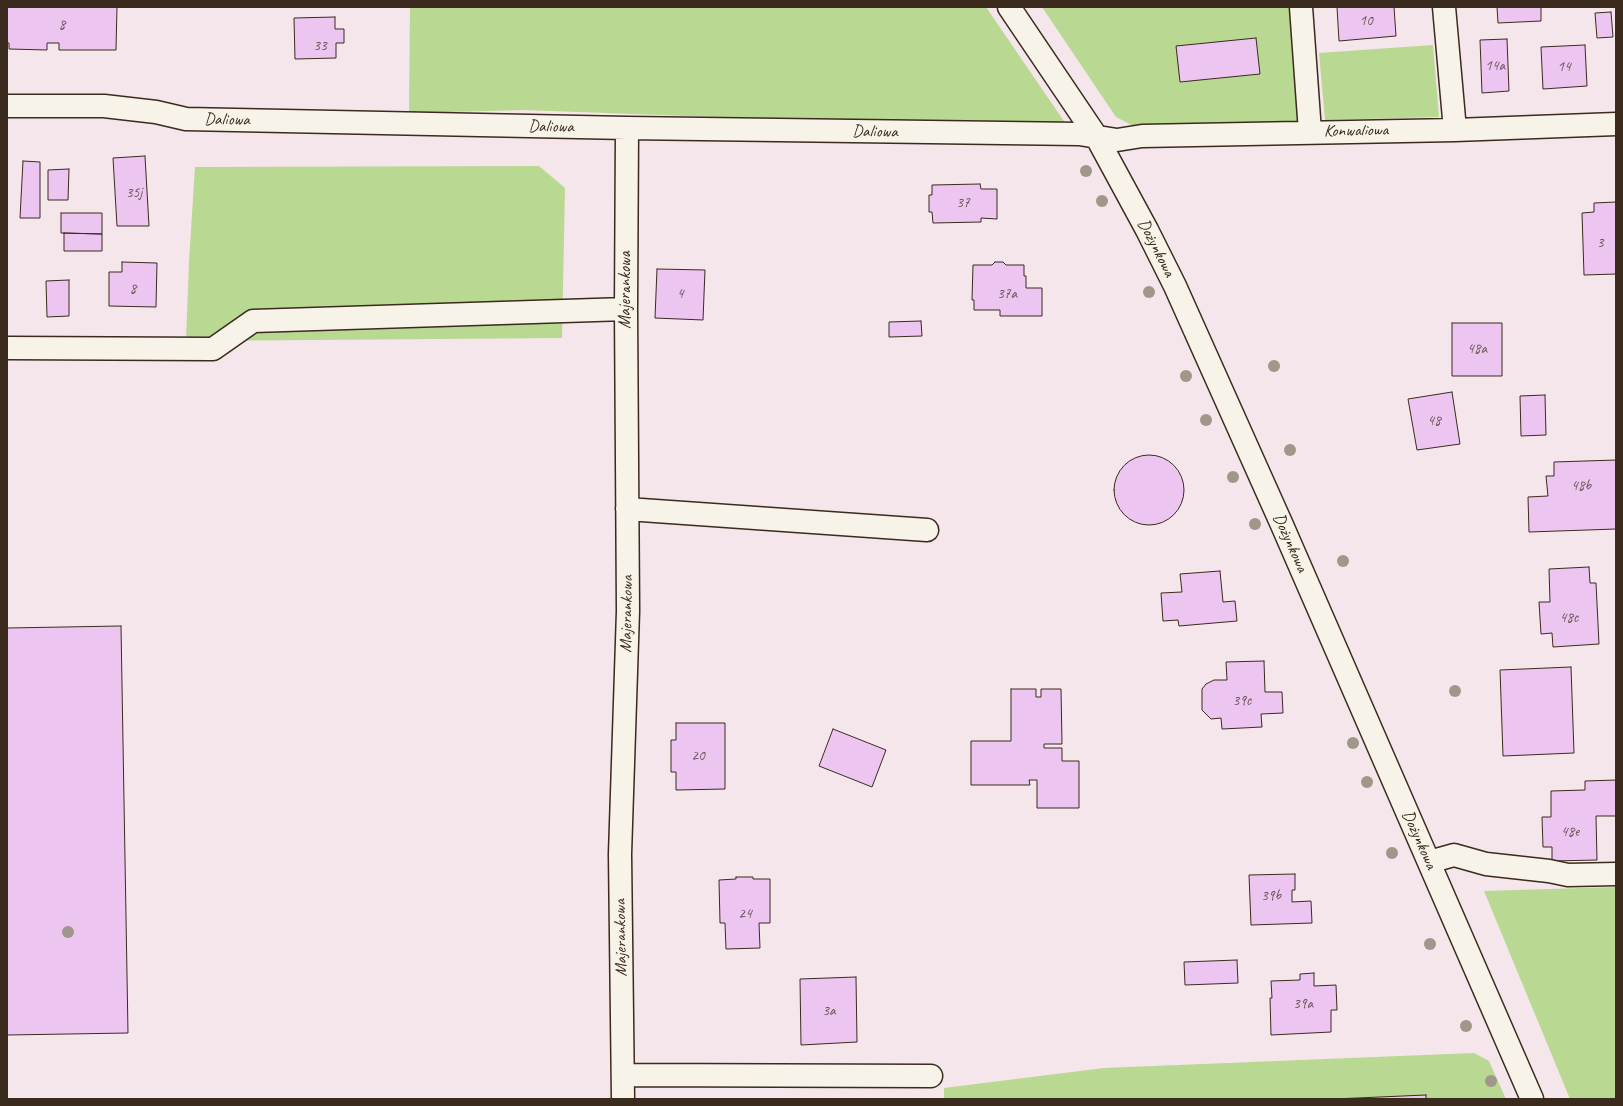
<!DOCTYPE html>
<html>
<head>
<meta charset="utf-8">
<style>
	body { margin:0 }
	#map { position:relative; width:1623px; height:1106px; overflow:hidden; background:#f4e6ea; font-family:Caveat,sans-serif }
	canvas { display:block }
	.frame { position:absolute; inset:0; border:8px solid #3b2a1e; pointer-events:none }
</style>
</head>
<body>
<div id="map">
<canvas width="1623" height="1106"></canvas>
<div class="frame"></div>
</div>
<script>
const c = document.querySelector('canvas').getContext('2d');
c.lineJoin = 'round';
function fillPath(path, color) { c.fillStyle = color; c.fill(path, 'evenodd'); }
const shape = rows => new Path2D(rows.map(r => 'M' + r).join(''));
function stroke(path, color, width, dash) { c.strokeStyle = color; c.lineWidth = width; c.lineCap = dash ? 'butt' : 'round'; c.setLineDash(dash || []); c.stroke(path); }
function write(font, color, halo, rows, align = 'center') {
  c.font = font + ' Caveat,sans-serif'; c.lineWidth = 3; c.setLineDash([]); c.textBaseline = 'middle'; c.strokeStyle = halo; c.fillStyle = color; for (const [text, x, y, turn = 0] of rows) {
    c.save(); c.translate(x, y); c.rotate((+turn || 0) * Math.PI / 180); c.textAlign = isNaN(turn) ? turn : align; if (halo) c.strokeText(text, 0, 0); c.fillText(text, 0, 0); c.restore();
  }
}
fillPath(shape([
	[410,7,986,7,1070,130,524,110,409,113],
	[1042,7,1290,7,1299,123,1141,130,1116,117],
	[1433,45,1439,117,1325,120,1319,53],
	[539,166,565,188,562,338,186,341,189,262,195,167],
	[1616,887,1616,1099,1570,1099,1484,891],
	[1474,1053,1489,1061,1506,1099,944,1099,944,1088,1104,1068]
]), '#b9d891');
const building = shape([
	[7,7,117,7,116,50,59,50,59,43,47,43,47,50,9,49,9,43,7,43,7,7],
	[1337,7,1394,7,1396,36,1339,41,1337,7],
	[1497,7,1541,7,1541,21,1498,23,1497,7],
	[1611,12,1613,37,1597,38,1595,13,1611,12],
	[335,17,335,29,344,29,344,43,336,43,336,58,295,59,294,18,335,17],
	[1256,38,1260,74,1180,82,1176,46,1256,38],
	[1507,39,1509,91,1482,93,1480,40,1507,39],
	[1585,45,1587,86,1543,89,1541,47,1585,45],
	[145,156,149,226,117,226,113,158,145,156],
	[23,161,40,162,40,218,20,218,23,161],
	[69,169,68,200,48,200,48,170,69,169],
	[980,184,981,189,997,189,997,219,981,218,981,222,933,223,932,212,929,212,929,195,932,195,932,185,980,184],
	[1616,202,1616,274,1584,275,1582,213,1594,212,1594,203,1616,202],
	[61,213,102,213,102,234,61,233,61,213],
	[64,233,102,234,102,251,64,251,64,233],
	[122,262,157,263,156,307,109,306,109,272,122,272,122,262],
	[995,262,1003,262,1006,265,1024,265,1024,276,1026,276,1026,288,1042,288,1042,316,1000,316,1000,310,974,310,974,300,972,300,973,265,992,265,995,262],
	[657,269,705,270,703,320,655,318,657,269],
	[69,280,69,316,47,317,46,281,69,280],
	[921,321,922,336,889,337,889,322,921,321],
	[1452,323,1502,323,1502,376,1452,376,1452,323],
	[1452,392,1460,444,1417,450,1408,399,1452,392],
	[1545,395,1546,435,1521,436,1520,396,1545,395],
	'1114 490a35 35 0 1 1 70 0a35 35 0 1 1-70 0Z',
	[1616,460,1616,529,1529,532,1528,497,1548,496,1546,476,1554,476,1554,462,1616,460],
	[1589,567,1590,583,1596,583,1599,644,1553,647,1552,633,1541,634,1539,602,1550,602,1549,569,1589,567],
	[1220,571,1223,602,1235,601,1237,621,1179,626,1178,620,1163,621,1161,593,1182,592,1180,574,1220,571],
	[121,626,128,1033,7,1035,7,628,121,626],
	[1264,661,1265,692,1282,692,1283,713,1261,714,1262,727,1222,729,1221,718,1211,719,1202,710,1202,689,1206,684,1214,680,1227,680,1226,662,1264,661],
	[1571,667,1574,753,1503,756,1500,670,1571,667],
	[1011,689,1036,689,1036,697,1041,697,1041,689,1061,689,1062,744,1044,744,1044,748,1062,748,1062,761,1079,761,1079,808,1037,808,1037,780,1029,780,1030,785,971,785,971,741,1011,741,1011,689],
	[676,723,725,723,725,789,676,790,676,772,671,772,671,740,676,740,676,723],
	[833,729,886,750,872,787,819,766,833,729],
	[1616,780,1616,816,1596,816,1597,860,1552,861,1552,847,1543,847,1542,817,1551,817,1551,791,1585,790,1585,781,1616,780],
	[1295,874,1295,890,1292,890,1292,902,1311,901,1312,923,1251,925,1249,875,1295,874],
	[736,877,753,877,753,879,770,879,770,923,759,923,760,948,726,949,725,923,720,923,719,880,736,879,736,877],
	[1237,960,1238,983,1185,985,1184,962,1237,960],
	[1314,973,1314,986,1336,985,1337,1010,1331,1010,1331,1032,1271,1035,1270,998,1272,998,1271,981,1300,980,1300,974,1314,973],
	[856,977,857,1042,801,1045,800,979,856,977],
	[1426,1095,1426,1099,1334,1099,1426,1095]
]);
fillPath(building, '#ecc6f0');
stroke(building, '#3b2a1e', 1);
const minor = shape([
	[1009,7,1096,136,1147,230,1175,286,1282,525,1532,1099],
	[1301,7,1310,132],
	[1444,7,1455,130],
	[7,106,104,106,156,112,186,119,627,128,1079,134,1117,140,1142,136,1455,130,1616,124],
	[7,348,213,349,253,321,626,309],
	[627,509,927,530],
	[1429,862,1454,855,1486,864,1549,871,1568,875,1616,874],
	[623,1075,931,1076],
	[623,1099,620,854,628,611,626,309,627,128]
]);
stroke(minor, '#3b2a1e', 25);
stroke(minor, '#f7f3e8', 22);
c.fillStyle = '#9f978a';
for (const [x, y] of [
	[1086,171],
	[1102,201],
	[1149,292],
	[1274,366],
	[1186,376],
	[1206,420],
	[1290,450],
	[1233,477],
	[1255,524],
	[1343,561],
	[1455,691],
	[1353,743],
	[1367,782],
	[1392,853],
	[68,932],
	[1430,944],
	[1466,1026],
	[1491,1081]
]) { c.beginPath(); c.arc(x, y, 6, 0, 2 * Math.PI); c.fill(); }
write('15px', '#675152', null, [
	["10",1366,21],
	["8",62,25],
	["33",320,46],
	["14a",1495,66],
	["14",1564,67],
	["35j",134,193],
	["37",963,203],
	["3",1600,243],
	["8",133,289],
	["4",680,294],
	["37a",1007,294],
	["48a",1477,349],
	["48",1434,421],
	["48b",1581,486],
	["48c",1569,618],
	["39c",1242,701],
	["20",698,756],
	["48e",1570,832],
	["39b",1271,896],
	["24",745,914],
	["39a",1303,1004],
	["3a",829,1011]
]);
write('17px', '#3b2a1e', '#f7f3e8', [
	["Daliowa",227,120,1],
	["Daliowa",551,127,1],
	["Konwaliowa",1356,131,-1],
	["Daliowa",875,132,1],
	["Dożynkowa",1156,248,63],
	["Majerankowa",626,290,-90],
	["Dożynkowa",1290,543,66],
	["Majerankowa",627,614,-89],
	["Dożynkowa",1419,840,66],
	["Majerankowa",621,938,-91]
]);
</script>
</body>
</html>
